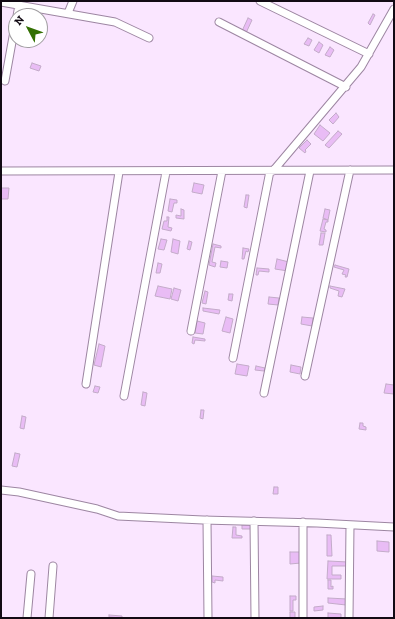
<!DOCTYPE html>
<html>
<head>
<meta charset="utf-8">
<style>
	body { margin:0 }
	#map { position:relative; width:395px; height:619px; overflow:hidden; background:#fae6ff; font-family:"Zilla Slab",serif }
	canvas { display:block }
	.frame { position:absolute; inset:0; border:2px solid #120a14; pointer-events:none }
	.north { position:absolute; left:8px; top:8px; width:40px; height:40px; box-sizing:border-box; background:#fff; border:1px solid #a09da1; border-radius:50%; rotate:311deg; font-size:11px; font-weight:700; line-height:16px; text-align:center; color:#120a14 }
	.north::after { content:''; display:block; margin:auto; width:14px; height:18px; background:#337003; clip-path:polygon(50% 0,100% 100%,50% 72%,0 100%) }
</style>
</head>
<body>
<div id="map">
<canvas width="395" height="619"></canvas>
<div class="frame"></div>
<div class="north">N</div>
</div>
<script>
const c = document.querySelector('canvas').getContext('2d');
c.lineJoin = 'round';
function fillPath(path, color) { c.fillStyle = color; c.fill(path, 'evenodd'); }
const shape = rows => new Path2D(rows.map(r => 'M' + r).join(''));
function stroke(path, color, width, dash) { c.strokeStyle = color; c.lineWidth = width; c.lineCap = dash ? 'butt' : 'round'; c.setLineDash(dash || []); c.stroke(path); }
const building = shape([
	[373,14,375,15,370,25,368,23,373,14],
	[248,18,252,20,246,33,242,31,248,18],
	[308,38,312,40,309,46,304,44,308,38],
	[319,42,323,45,319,53,314,50,319,42],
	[330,47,334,50,330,57,325,55,330,47],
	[32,63,41,66,39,71,30,68,32,63],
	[336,113,339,117,333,124,329,120,336,113],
	[320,125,330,133,323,141,314,134,320,125],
	[338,131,342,134,329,148,325,145,338,131],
	[307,140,311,144,305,150,306,151,305,153,299,148,307,140],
	[194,183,204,185,202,194,192,192,194,183],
	[1,188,9,188,8,199,1,199,1,188],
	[246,195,249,195,247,208,244,207,246,195],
	[170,199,177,200,177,203,174,203,172,212,168,211,170,199],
	[181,209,184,210,184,219,176,218,176,215,181,216,181,209],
	[325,209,330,210,328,220,323,218,325,209],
	[167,217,169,217,168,227,172,228,171,231,162,229,164,221,167,221,167,217],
	[323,219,328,220,328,222,326,222,324,229,326,230,326,232,320,231,323,219],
	[321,233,325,233,323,245,319,245,321,233],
	[161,239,167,240,164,250,158,249,161,239],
	[173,239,180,241,178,254,171,252,173,239],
	[189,241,192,242,190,250,187,249,189,241],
	[213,244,221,246,221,248,215,247,212,262,216,263,215,267,209,265,213,244],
	[243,248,249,249,248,252,246,251,244,259,242,259,243,248],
	[277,259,289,262,288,271,275,269,277,259],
	[221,261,228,262,227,268,220,267,221,261],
	[158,263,162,264,160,273,156,273,158,263],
	[335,265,349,269,347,277,345,277,346,275,342,274,344,270,334,267,335,265],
	[257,268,269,269,269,272,259,271,258,275,256,275,257,268],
	[158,286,172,289,170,299,155,296,158,286],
	[330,286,345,289,342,297,338,296,339,291,330,288,330,286],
	[174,288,181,290,178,301,171,299,174,288],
	[205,291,208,292,206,304,202,303,205,291],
	[229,294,233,294,232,301,228,300,229,294],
	[269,297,279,298,278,305,268,304,269,297],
	[203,308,220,310,219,314,203,311,203,308],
	[226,317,233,319,230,333,222,331,226,317],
	[302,317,313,318,312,326,301,324,302,317],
	[197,321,205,323,203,334,195,333,197,321],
	[193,337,205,339,205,341,195,340,194,344,192,343,193,337],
	[99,344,105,346,101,367,94,365,99,344],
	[237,364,249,366,247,376,235,374,237,364],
	[291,365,301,367,300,374,290,372,291,365],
	[256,366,265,368,264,371,255,370,256,366],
	[386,384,394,385,394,394,384,393,386,384],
	[95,386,100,387,98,393,93,392,95,386],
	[143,392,147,393,145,406,141,405,143,392],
	[201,410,204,410,203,419,200,418,201,410],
	[22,416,26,417,24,429,20,428,22,416],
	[360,423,363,423,363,426,366,427,366,430,359,429,360,423],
	[15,453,20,454,17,467,12,466,15,453],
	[274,487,278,487,278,494,273,494,274,487],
	[242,525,251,525,251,529,242,529,242,525],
	[233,527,236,527,236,535,242,536,242,538,232,538,233,527],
	[327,535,331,535,332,556,327,556,327,535],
	[377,541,389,542,389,552,377,551,377,541],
	[290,552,301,552,301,563,290,564,290,552],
	[328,561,348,562,348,566,332,566,332,575,341,575,341,579,327,579,328,561],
	[212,576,223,577,223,581,215,580,215,583,212,582,212,576],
	[328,580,331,580,331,587,333,586,333,589,328,589,328,580],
	[290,596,296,596,296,600,293,600,293,611,290,611,290,596],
	[328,598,347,599,346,605,328,603,328,598],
	[323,606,323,610,314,611,314,607,323,606],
	[290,612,295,612,295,618,290,618,290,612],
	[328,613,341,614,341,618,328,618,328,613],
	[109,615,122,616,122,618,109,617,109,615]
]);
fillPath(building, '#e9bcf5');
stroke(building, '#c3abc9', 1);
const minor = shape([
	[260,1,369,54],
	[1,2,115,22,149,38],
	[68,13,73,1],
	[17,16,19,5],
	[219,22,346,87],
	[5,81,16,20],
	[1,171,394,170],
	[273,171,361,67,394,9],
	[191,331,222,171],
	[233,358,270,171],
	[305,376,350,170],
	[86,384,119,172],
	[264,393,310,171],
	[124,396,166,172],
	[1,490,19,492,97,509,118,516,203,520,317,523,394,527],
	[207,520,208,618],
	[254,521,255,618],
	[303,522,303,618],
	[27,618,31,574],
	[49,618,53,566],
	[349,618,350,525]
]);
stroke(minor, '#9d86a2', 9);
stroke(minor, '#fff', 7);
</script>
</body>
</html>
